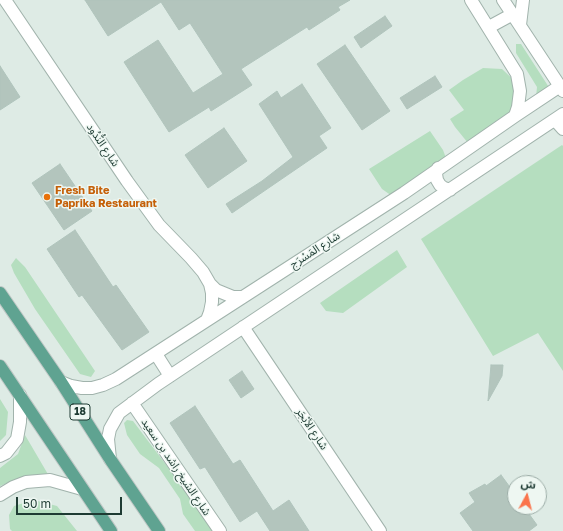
<!DOCTYPE html>
<html>
<head>
<meta charset="utf-8">
<style>
	body { margin:0 }
	#map { position:relative; width:563px; height:531px; overflow:hidden; background:#deebe5; font-family:"Golos Text","Noto Sans Arabic",sans-serif }
	canvas { display:block }
	.north { position:absolute; left:507px; top:475px; width:40px; height:40px; box-sizing:border-box; background:#eef7f2; border:1px solid #9baca6; border-radius:50%; rotate:7deg; font-size:11px; font-weight:700; line-height:16px; text-align:center; color:#1e3b33 }
	.north::after { content:''; display:block; margin:auto; width:14px; height:18px; background:#fa744c; clip-path:polygon(50% 0,100% 100%,50% 72%,0 100%) }
	.scale { position:absolute; left:16px; top:497px; width:106px; height:18px; box-sizing:border-box; border:2px solid #1e3b33; border-top:0; padding-left:5px; font-size:12px; line-height:14px; white-space:nowrap; color:#1e3b33; -webkit-text-stroke:3px #eef7f2; paint-order:stroke }
</style>
</head>
<body>
<div id="map">
<canvas width="563" height="531"></canvas>
<div class="north">ش</div>
<div class="scale">50 m</div>
</div>
<script>
const c = document.querySelector('canvas').getContext('2d');
c.lineJoin = 'round';
function fillPath(path, color) { c.fillStyle = color; c.fill(path, 'evenodd'); }
const shape = rows => new Path2D(rows.map(r => 'M' + r).join(''));
function stroke(path, color, width, dash) { c.strokeStyle = color; c.lineWidth = width; c.lineCap = dash ? 'butt' : 'round'; c.setLineDash(dash || []); c.stroke(path); }
function write(font, color, halo, rows, align = 'center') {
  c.font = font + ' "Golos Text","Noto Sans Arabic",sans-serif'; c.lineWidth = 3; c.setLineDash([]); c.textBaseline = 'middle'; c.strokeStyle = halo; c.fillStyle = color; for (const [text, x, y, turn = 0] of rows) {
    c.save(); c.translate(x, y); c.rotate((+turn || 0) * Math.PI / 180); c.textAlign = isNaN(turn) ? turn : align; if (halo) c.strokeText(text, 0, 0); c.fillText(text, 0, 0); c.restore();
  }
}
fillPath(shape([
	[516,44,521,44,552,92,536,97,537,87,516,53],
	[483,68,502,69,519,85,521,107,468,143,455,127,450,119,464,110,449,90,463,80],
	[430,131,443,150,446,158,392,196,382,189,369,169],
	[562,145,563,146,563,371,538,333,493,356,421,239],
	[397,250,407,267,343,313,326,311,320,303],
	[16,258,25,267,95,371,91,377,80,374,35,309,14,273,11,265],
	[0,399,8,412,6,435,0,441],
	[127,420,133,421,213,527,213,531,195,531,183,514,180,499,159,468,140,454,127,435,124,423],
	[25,435,49,476,27,475,0,486,0,468,18,454],
	[34,500,57,506,77,531,12,531,10,529,9,515,14,506]
]), '#b5debf');
const building = shape([
	[85,0,350,0,338,7,340,10,309,30,307,27,241,69,252,85,211,111,209,107,169,132,124,62,158,40,193,93,223,74,190,23,179,30,161,2,108,36,85,0],
	[385,16,392,26,361,48,354,37,385,16],
	[345,45,390,111,362,130,317,64,345,45],
	[0,66,20,97,0,110,0,66],
	[435,76,442,87,407,109,400,98,435,76],
	[302,84,331,128,319,136,327,148,232,213,226,204,262,181,293,157,259,104,277,91,281,98,302,84],
	[224,128,247,161,208,188,185,155,224,128],
	[60,164,92,211,64,230,32,183,60,164],
	[75,230,113,287,116,285,149,332,122,350,82,295,79,297,47,249,75,230],
	[491,365,503,365,502,376,488,401,491,365],
	[242,371,254,389,241,398,229,380,242,371],
	[195,406,233,464,240,460,273,511,289,500,309,531,270,531,257,511,240,522,205,467,200,469,170,423,195,406],
	[501,475,515,494,515,507,524,507,537,525,529,531,473,531,460,513,475,502,469,493,485,484,486,486,501,475]
]);
fillPath(building, '#b3c5bd');
stroke(building, '#b0c4bc', 1);
const minor = shape([
	[5,0,127,181,159,225,191,258,203,272,210,284,216,290,233,297,242,297],
	[471,0,517,74,520,91,518,107,515,116],
	[503,0,563,91],
	[520,25,523,0],
	[489,27,513,14],
	[555,120,563,129],
	[438,168,436,174,437,180,440,185,444,188,450,190],
	[207,320,210,312,212,302,212,293,210,284],
	[243,327,380,531],
	[156,354,170,376],
	[61,382,71,386,82,388,92,388,103,385,116,379,404,193,515,116,560,86],
	[132,403,220,531],
	[0,456,6,453,17,439,20,422,20,395],
	[110,459,108,439,110,429,119,413,158,384,563,114],
	[0,495,13,487,26,482,50,480,82,489]
]);
const primary = shape([
	[0,293,61,382,110,459,159,531],
	[0,366,111,531]
]);
stroke(minor, '#a1b3ac', 14);
stroke(primary, '#c0c8c6', 14);
stroke(minor, '#fff', 12);
stroke(primary, '#5fa391', 12);
for (const [x, y, r, color] of [
	[47,197,4,"#e8710a"]
]) { const dot = new Path2D(); dot.arc(x, y, r, 0, 2 * Math.PI); c.fillStyle = color; c.fill(dot); stroke(dot, '#eef7f2', 1.5); }
for (const [x, y, w] of [
	[80,412,20]
]) { const box = new Path2D(); box.roundRect(x - w / 2, y - 8, w, 16, 3); c.fillStyle = '#eef7f2'; c.fill(box); stroke(box, '#1e3b33', 1); }
write('bold 10px', '#1e3b33', null, [
	["18",80,412]
]);
write('11px', '#1e3b33', '#eef7f2', [
	["شارع النُّدُود",103,145,56],
	["شارع المَسْرَج",315,250,-33],
	["شارع الأبْجَر",312,429,56],
	["شارع الشيخ راشد بن سعيد",176,467,56]
]);
write('bold 11px', '#c56008', '#eef7f2', [
	["Fresh Bite",55,191],
	["Paprika Restaurant",55,204]
], 'left');
</script>
</body>
</html>
